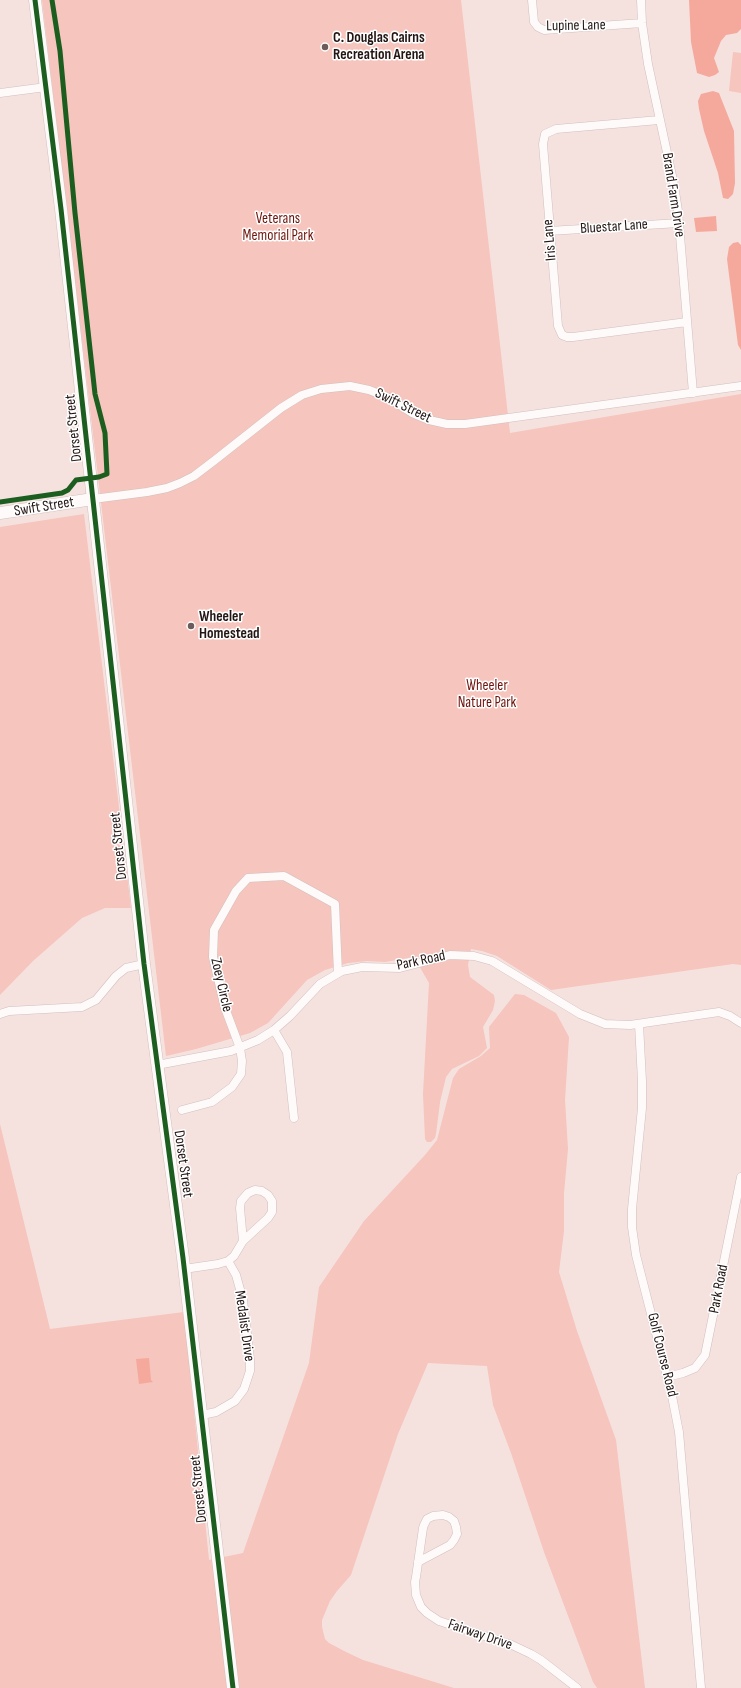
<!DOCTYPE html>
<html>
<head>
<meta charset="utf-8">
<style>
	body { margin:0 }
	canvas { display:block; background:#f5e1de }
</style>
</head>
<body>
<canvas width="741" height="1688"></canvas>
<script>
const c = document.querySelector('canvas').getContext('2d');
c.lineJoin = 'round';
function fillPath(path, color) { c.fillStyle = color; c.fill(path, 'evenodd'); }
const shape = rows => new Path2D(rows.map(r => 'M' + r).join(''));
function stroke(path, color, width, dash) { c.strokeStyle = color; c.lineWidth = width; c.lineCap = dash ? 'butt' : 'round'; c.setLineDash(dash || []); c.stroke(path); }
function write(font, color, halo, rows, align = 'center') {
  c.font = font + ' "Sofia Sans Condensed",sans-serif'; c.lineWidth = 3; c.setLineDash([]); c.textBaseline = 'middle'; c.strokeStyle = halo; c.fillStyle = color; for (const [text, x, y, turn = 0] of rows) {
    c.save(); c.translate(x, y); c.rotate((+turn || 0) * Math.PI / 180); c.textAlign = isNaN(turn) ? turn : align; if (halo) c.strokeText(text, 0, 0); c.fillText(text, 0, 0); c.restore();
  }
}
fillPath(shape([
	[42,0,461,0,510,433,741,394,741,965,733,964,551,990,497,956,482,951,471,949,468,965,470,977,494,995,495,1001,493,1010,483,1027,487,1048,479,1056,452,1069,446,1077,440,1102,436,1134,435,1138,431,1142,427,1142,425,1139,423,1094,429,983,414,957,385,962,367,961,348,963,325,970,307,980,268,1023,250,1033,196,1049,166,1056],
	[733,52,741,53,741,93,729,91],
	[84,514,131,908,105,908,82,918,33,961,0,995,0,527],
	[515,994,524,995,556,1013,569,1037,565,1100,568,1149,564,1193,564,1231,559,1272,577,1331,616,1440,645,1688,597,1688,593,1682,544,1552,511,1453,493,1405,487,1366,428,1363,398,1434,351,1575,337,1591,330,1601,322,1620,322,1627,325,1639,329,1643,346,1652,363,1660,454,1688,0,1688,0,1124,50,1329,184,1312,209,1560,243,1553,309,1363,319,1287,364,1221,425,1155,437,1140,453,1078,459,1069,481,1056,490,1048,489,1027]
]), '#f6c5bd');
fillPath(shape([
	[689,0,741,0,741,29,737,33,726,35,721,41,714,58,719,72,715,75,709,77,697,73,691,42],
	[713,91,719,93,734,131,735,183,733,194,728,199,723,198,718,173,704,131,699,109,698,101,701,94],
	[716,216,717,231,696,232,694,218],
	[738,242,741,245,741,350,738,345,727,259,729,247,733,243],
	[149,1358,151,1380,153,1382,139,1384,136,1359]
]), '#f5a99d');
const street = shape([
	[532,0,534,22,538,27,544,30,642,23],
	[641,0,642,23,648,64,674,185,678,211,693,393],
	[0,93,46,87],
	[659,120,556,129,545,134,543,144,558,326,562,335,567,337,573,337,687,322],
	[549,231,679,223],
	[93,499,147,492,167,488,180,483,194,476,215,460,281,408,302,395,321,389,350,386,369,390,387,397,412,413,429,420,447,424,465,424,741,386],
	[0,1014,9,1011,82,1007,96,1000,116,976,126,968,144,964],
	[639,1024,642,1081,642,1108,632,1209,632,1227,636,1255,672,1396,679,1432,701,1688],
	[274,1030,287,1052,294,1118],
	[157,1065,231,1051,258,1040,274,1030,290,1016,320,984,342,971,362,967,400,968,450,955,474,956,492,961,580,1014,605,1024,630,1025,719,1012,730,1016,741,1023],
	[182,1110,212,1102,232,1087,241,1074,242,1061,240,1048,225,1008,213,957,214,930,236,891,248,878,284,876,335,904,338,973],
	[184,1269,218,1264,228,1261,234,1256,243,1241,268,1218,272,1212,272,1201,268,1195,262,1191,255,1190,248,1193,241,1201,240,1208,243,1241],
	[667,1377,683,1373,695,1368,705,1355,741,1177],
	[202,1415,216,1412,235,1401,244,1389,250,1371,250,1359,243,1300,236,1275,228,1261],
	[418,1562,450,1545,454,1540,457,1534,456,1527,454,1521,449,1517,443,1515,433,1516,427,1519,424,1525,423,1528,416,1577,415,1582,416,1595,421,1607,427,1613,439,1621,512,1645,531,1654,541,1660,577,1688]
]);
const secondary = shape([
	[35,0,61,209,144,964,183,1258,233,1688],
	[0,513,93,499]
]);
stroke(street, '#d0c0be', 9);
stroke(secondary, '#d0c0be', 13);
stroke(street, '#fefafa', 8);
stroke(secondary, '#fefafa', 12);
stroke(shape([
	[35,0,61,209,144,964,183,1258,233,1688],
	[0,502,62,493,68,490,76,480,99,477,107,474,105,433,95,394,75,213,60,51,52,0]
]), '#1b5e20', 5);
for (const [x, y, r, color] of [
	[325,47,4,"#6c5c5a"],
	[191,626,4,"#6c5c5a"]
]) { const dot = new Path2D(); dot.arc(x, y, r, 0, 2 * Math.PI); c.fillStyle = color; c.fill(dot); stroke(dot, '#fff', 1.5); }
write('15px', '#221513', '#fff', [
	["Lupine Lane",576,26,-1],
	["Brand Farm Drive",673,195,81],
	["Bluestar Lane",614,227,-4],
	["Iris Lane",550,240,-95],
	["Swift Street",403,406,26],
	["Dorset Street",74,428,-96],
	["Swift Street",44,507,-9],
	["Dorset Street",119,846,-96],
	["Park Road",421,961,-12],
	["Zoey Circle",221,985,77],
	["Dorset Street",183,1164,82],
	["Park Road",719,1289,-79],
	["Medalist Drive",244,1326,82],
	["Golf Course Road",662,1355,76],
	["Dorset Street",199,1489,-96],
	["Fairway Drive",480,1635,19]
]);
write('bold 15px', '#221513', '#fff', [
	["C. Douglas Cairns",333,38],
	["Recreation Arena",333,55],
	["Wheeler",199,617],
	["Homestead",199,634]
], 'left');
write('15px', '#6d140c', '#fff', [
	["Veterans",278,219],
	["Memorial Park",278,236],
	["Wheeler",487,686],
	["Nature Park",487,703]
]);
</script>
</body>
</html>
